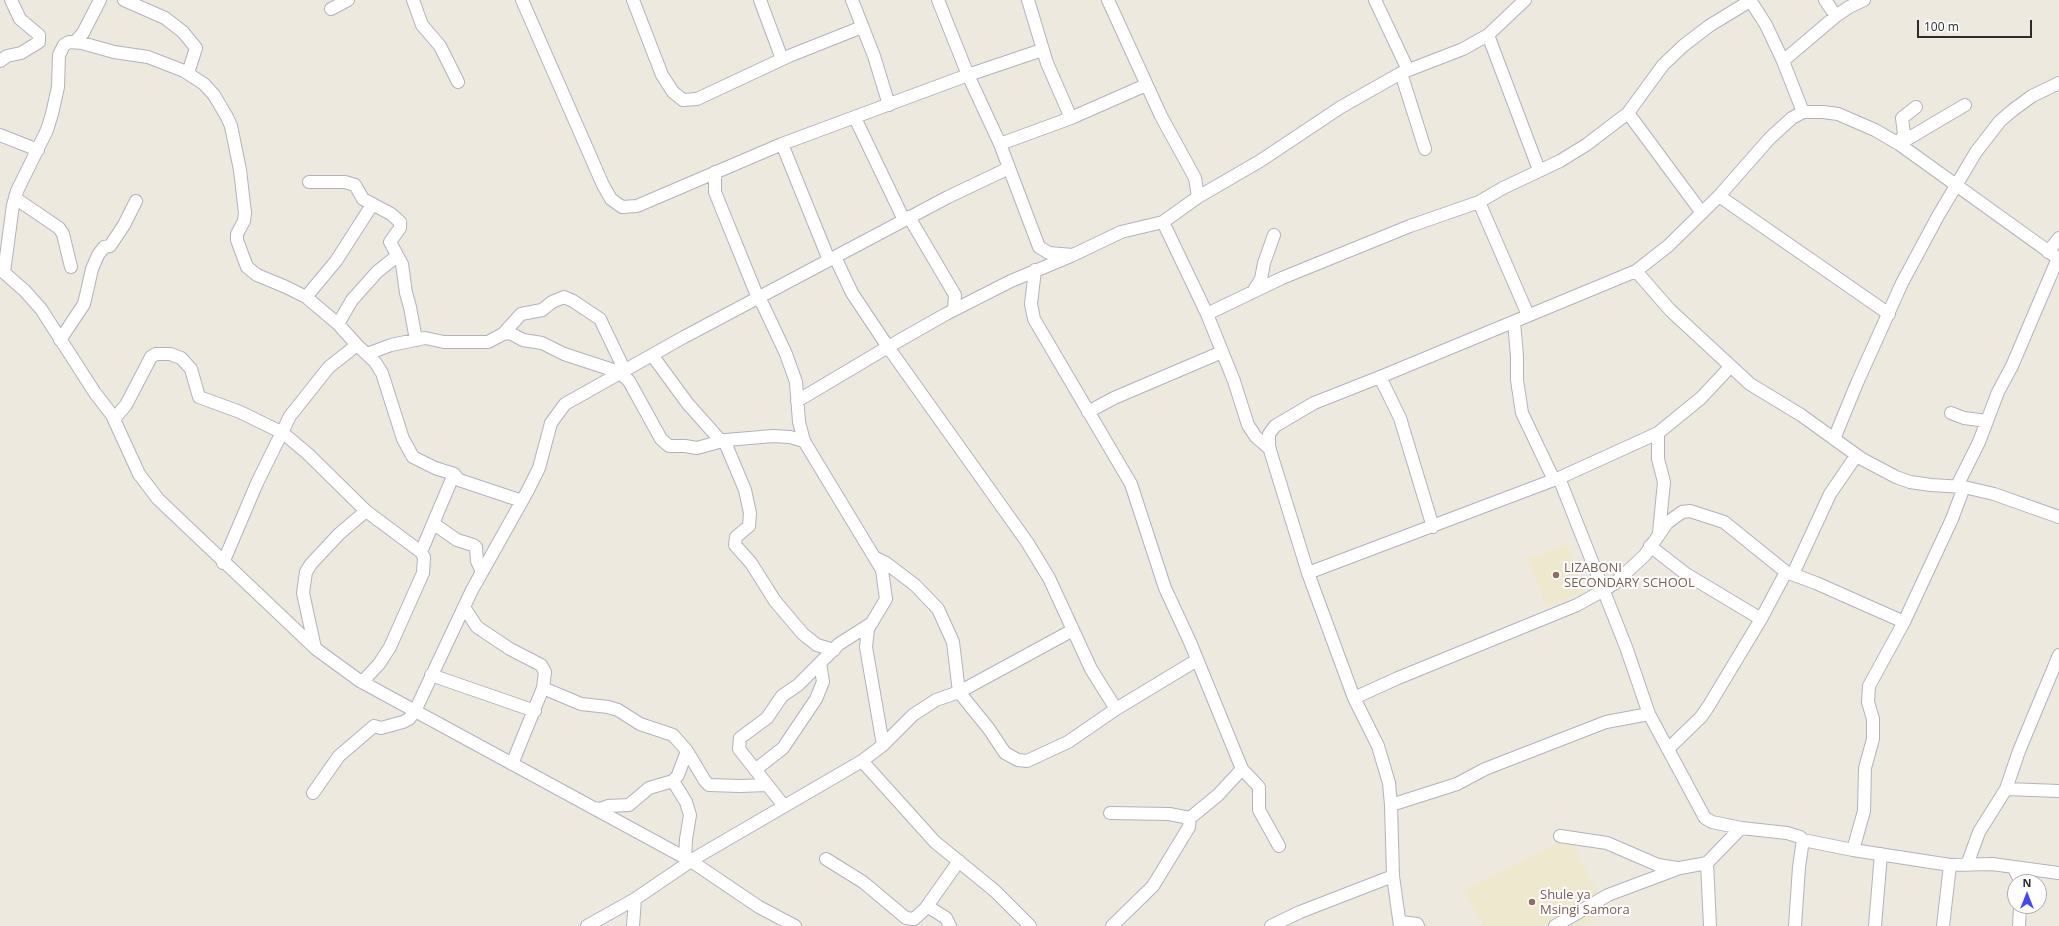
<!DOCTYPE html>
<html>
<head>
<meta charset="utf-8">
<style>
	body { margin:0 }
	#map { position:relative; width:2059px; height:926px; overflow:hidden; background:#ede9de; font-family:"Open Sans",sans-serif }
	canvas { display:block }
	.north { position:absolute; left:2007px; top:874px; width:40px; height:40px; box-sizing:border-box; background:#fff; border:1px solid #ababab; border-radius:50%; rotate:0deg; font-size:11px; font-weight:700; line-height:16px; text-align:center; color:#2c2c2c }
	.north::after { content:''; display:block; margin:auto; width:14px; height:18px; background:#4248f7; clip-path:polygon(50% 0,100% 100%,50% 72%,0 100%) }
	.scale { position:absolute; left:1917px; top:20px; width:115px; height:18px; box-sizing:border-box; border:2px solid #2c2c2c; border-top:0; padding-left:5px; font-size:12px; line-height:14px; white-space:nowrap; color:#2c2c2c; -webkit-text-stroke:3px #fff; paint-order:stroke }
</style>
</head>
<body>
<div id="map">
<canvas width="2059" height="926"></canvas>
<div class="north">N</div>
<div class="scale">100 m</div>
</div>
<script>
const c = document.querySelector('canvas').getContext('2d');
c.lineJoin = 'round';
function fillPath(path, color) { c.fillStyle = color; c.fill(path, 'evenodd'); }
const shape = rows => new Path2D(rows.map(r => 'M' + r).join(''));
function stroke(path, color, width, dash) { c.strokeStyle = color; c.lineWidth = width; c.lineCap = dash ? 'butt' : 'round'; c.setLineDash(dash || []); c.stroke(path); }
function write(font, color, halo, rows, align = 'center') {
  c.font = font + ' "Open Sans",sans-serif'; c.lineWidth = 4; c.setLineDash([]); c.textBaseline = 'middle'; c.strokeStyle = halo; c.fillStyle = color; for (const [text, x, y, turn = 0] of rows) {
    c.save(); c.translate(x, y); c.rotate((+turn || 0) * Math.PI / 180); c.textAlign = isNaN(turn) ? turn : align; if (halo) c.strokeText(text, 0, 0); c.fillText(text, 0, 0); c.restore();
  }
}
fillPath(shape([
	[1566,544,1585,592,1546,607,1527,559],
	[1569,837,1608,912,1581,926,1483,926,1464,890]
]), '#eee9ce');
const minor = shape([
	[124,0,165,18,183,32,196,48,188,73],
	[413,0,422,25,440,46,458,82],
	[522,0,603,185,611,199,622,207,637,206,782,144,968,75,1042,50],
	[633,0,662,75,673,92,683,100,697,99,789,56,862,27],
	[760,0,782,59],
	[852,0,874,56,889,105],
	[938,0,968,75,1000,144,1039,247,1049,253,1073,255,1121,232,1163,222,1198,197,1260,161,1341,107,1401,73,1463,49,1488,35,1525,0],
	[1028,0,1047,63,1071,118],
	[1108,0,1161,116,1195,178,1198,197],
	[1375,0,1408,70],
	[1750,0,1766,25,1783,61,1803,112],
	[1825,0,1836,16],
	[331,9,348,0],
	[1488,35,1539,170],
	[75,42,83,33,100,0],
	[0,61,7,56,21,53,39,42,39,35,20,19,11,0],
	[1783,61,1836,16,1849,7,1864,0],
	[1401,73,1425,149],
	[1628,113,1702,213],
	[855,118,904,220],
	[0,135,38,150],
	[782,144,829,260],
	[1000,144,1071,118,1146,85],
	[1899,144,1965,105],
	[1899,144,1904,134,1902,118,1916,107],
	[715,172,715,192,721,207,758,298,763,305,786,354,796,382,799,422,804,441,882,570,886,599,868,629,866,647,883,745],
	[309,182,345,182,355,185,363,199,391,214,400,222,400,228,390,242,402,264,406,293,410,307,416,340],
	[1719,196,1889,314],
	[15,198,59,228,63,234,71,267],
	[1479,202,1528,315],
	[909,217,955,295,954,310],
	[1163,222,1207,314,1234,381,1248,425,1256,437,1270,449],
	[2048,252,2059,238],
	[835,257,852,293,888,347,1027,542,1049,578,1091,669,1116,709],
	[0,269,25,291,41,309,95,393,112,415,139,474,158,499,316,649,360,681,691,861,759,907,795,926],
	[1035,270,1031,304,1034,319,1131,484,1165,588,1190,642,1242,769,1259,787,1259,810,1279,846],
	[1636,271,1670,310,1750,384,1801,415,1862,459,1896,477,1910,482,1931,485,1964,487,1994,494,2059,517],
	[4,272,13,205,17,191,47,130,52,114,58,87,59,55,64,45,69,42,82,43,114,52,148,57,184,71,204,84,214,95,227,117,231,126,240,170,245,213,244,221,237,234,237,240,247,267,257,275,286,287,306,297,338,324,357,345,375,362,382,373,403,439,413,457,435,468,454,474,459,480,522,501],
	[1253,292,1261,279,1264,263,1274,235],
	[306,297,336,261,372,205],
	[1207,314,1282,278,1410,226,1479,202,1503,188,1560,161,1586,145,1628,113,1663,65,1683,46,1709,26,1750,1],
	[1514,322,1517,356,1517,380,1522,413,1554,480],
	[338,324,352,300,377,272,397,256],
	[503,334,510,333,523,340,542,343,564,354,619,372,629,381,661,439,669,446,685,446,697,448,726,440,773,436,790,437,804,441],
	[60,340,84,304,92,269,98,255,104,247,110,246,124,225,136,201],
	[367,354,391,345,425,338,444,342,488,342,503,334,521,314,542,310,552,302,564,297,573,301,600,319,624,369],
	[652,355,688,404,721,441],
	[1380,377,1400,418,1433,527],
	[797,401,888,347,946,314,1011,281,1071,256],
	[1088,412,1114,398,1222,352],
	[1951,413,1964,418,1987,421],
	[114,419,126,405,151,357,156,354,170,354,181,358,191,369,199,397,240,412,283,433,308,454,366,511,421,552,424,557,423,573,390,647,379,664,365,679,360,681],
	[1658,433,1658,459,1664,482,1659,533],
	[1834,439,1857,383,1902,283,1938,216,1976,152,2000,121,2013,110,2032,96,2059,83],
	[724,440,745,490,750,513,749,526,736,537,735,545,751,563,775,601,803,634,817,645,834,650],
	[1559,478,1658,433,1701,398,1730,367],
	[1957,486,1979,442,1998,392,2012,366,2058,258],
	[434,524,457,540,473,545,476,547,477,561,482,572],
	[1650,546,1686,574,1761,619],
	[421,552,454,474],
	[876,558,886,563,915,585,938,609,953,642,959,692,989,729,1005,753,1018,760,1027,761,1068,742,1116,709,1197,660],
	[223,563,257,483,290,416,329,367,357,345],
	[1308,573,1559,478,1626,647,1649,714,1705,818,1712,822,1741,828,1787,833,1800,837,1803,840,1853,850,1950,865,1992,864,2059,873],
	[1793,574,1830,494,1856,456],
	[464,607,477,627,510,649,541,665,545,672,543,688,512,764],
	[315,648,303,593,306,572,311,564,339,534,366,511],
	[431,675,535,711],
	[543,688,581,704,608,707,618,710,640,724,673,735,687,751,705,781,709,785,740,786,767,785],
	[1354,698,1398,678,1577,605,1604,590,1615,583,1645,555,1667,523,1682,512,1690,511,1724,522,1786,572,1816,583,1904,622],
	[1668,749,1701,717,1708,707,1761,619,1786,572],
	[862,761,935,842,995,891,1030,926],
	[755,770,783,748,816,699,823,682,820,663],
	[673,781,686,802,690,815,686,839,685,859],
	[2006,789,2059,791],
	[313,793,339,756,374,726,381,728,403,722,409,719,415,711,472,590,527,492,539,468,551,423,565,404,684,337,948,197,1009,168],
	[1391,805,1457,784,1485,769,1606,722,1649,714],
	[784,806,739,749,740,738,767,718,782,696,798,685,839,644,872,623],
	[593,808,600,809,608,806,629,805,649,788,673,781,678,775,687,751],
	[1110,813,1169,814,1190,818],
	[1560,836,1607,843,1658,865,1677,868],
	[1853,850,1864,811,1865,768,1873,739,1873,719,1868,702,1869,686,1904,622,1952,519,1964,487],
	[826,859,863,882,906,918,914,919,925,909,959,861],
	[690,861,862,761,883,745,913,715,936,700,959,692,1073,630],
	[1967,865,1979,832,2006,789,2019,751,2059,655],
	[2013,867,2021,882],
	[927,906,946,918,950,926],
	[1401,922,1417,924,1418,926],
	[587,926,635,899,691,861],
	[633,926,635,899],
	[1112,926,1153,886,1189,827,1190,818,1218,795,1242,769],
	[1271,926,1300,912,1393,876],
	[1400,926,1393,876,1391,805,1389,783,1378,746,1354,698,1308,573,1269,447,1269,434,1275,426,1314,403,1380,377,1636,271,1668,246,1719,196,1770,138,1792,118,1803,112,1823,112,1838,114,1875,130,1899,144,2059,259],
	[1555,926,1608,895,1680,868,1707,863],
	[1710,926,1707,863,1741,828],
	[1795,926,1799,867,1803,840],
	[1875,926,1881,854],
	[1943,926,1950,865],
	[2019,926,2020,906]
]);
stroke(minor, '#b2b2bf', 14);
stroke(minor, '#fff', 12);
for (const [x, y, r, color] of [
	[1556,575,4,"#8d6e63"],
	[1532,902,4,"#8d6e63"]
]) { const dot = new Path2D(); dot.arc(x, y, r, 0, 2 * Math.PI); c.fillStyle = color; c.fill(dot); stroke(dot, '#fff', 1.5); }
write('13px', '#785e54', '#fff', [
	["LIZABONI",1564,568],
	["SECONDARY SCHOOL",1564,583],
	["Shule ya",1540,895],
	["Msingi Samora",1540,910]
], 'left');
</script>
</body>
</html>
